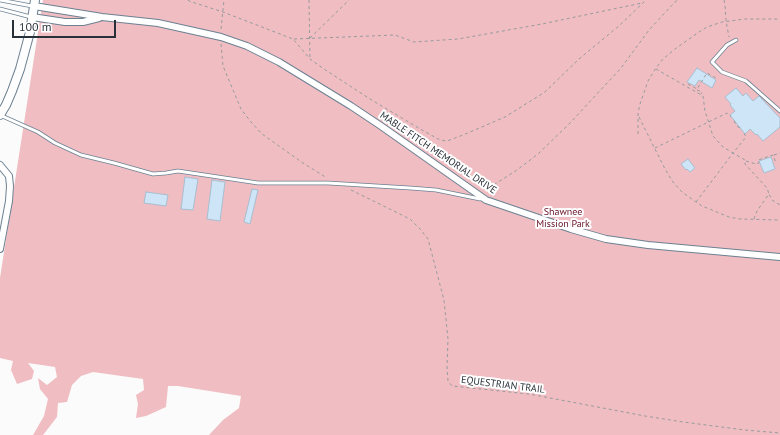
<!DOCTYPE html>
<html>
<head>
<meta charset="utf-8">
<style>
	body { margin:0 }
	#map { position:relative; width:780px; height:435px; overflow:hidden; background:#fbfbfb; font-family:"PT Sans",sans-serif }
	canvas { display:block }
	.scale { position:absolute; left:12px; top:20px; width:104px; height:18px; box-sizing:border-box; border:2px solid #283138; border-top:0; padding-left:5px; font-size:12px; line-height:14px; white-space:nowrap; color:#283138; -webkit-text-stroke:3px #fff; paint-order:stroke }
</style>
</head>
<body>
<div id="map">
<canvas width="780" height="435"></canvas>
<div class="scale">100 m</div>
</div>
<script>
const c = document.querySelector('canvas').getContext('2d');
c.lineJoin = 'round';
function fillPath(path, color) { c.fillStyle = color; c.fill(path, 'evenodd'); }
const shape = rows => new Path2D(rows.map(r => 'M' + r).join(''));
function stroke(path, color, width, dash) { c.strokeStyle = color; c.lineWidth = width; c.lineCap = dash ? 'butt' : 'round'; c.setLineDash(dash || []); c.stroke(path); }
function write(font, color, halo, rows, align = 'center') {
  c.font = font + ' "PT Sans",sans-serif'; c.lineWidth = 4; c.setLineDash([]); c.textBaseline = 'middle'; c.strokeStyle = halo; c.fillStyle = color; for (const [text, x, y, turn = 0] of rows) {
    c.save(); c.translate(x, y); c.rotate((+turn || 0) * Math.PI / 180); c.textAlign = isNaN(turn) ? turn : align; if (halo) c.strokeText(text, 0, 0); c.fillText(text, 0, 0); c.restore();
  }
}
fillPath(shape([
	[43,0,780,0,780,435,209,435,223,420,239,408,241,396,178,386,168,386,166,407,146,416,136,418,138,404,136,395,144,390,143,379,93,372,81,376,72,385,67,402,58,403,57,417,43,435,33,435,44,416,48,399,40,389,38,378,47,385,57,377,55,367,28,363,34,371,32,379,17,384,11,370,13,361,0,358,0,278]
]), '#f0bdc2');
const building = shape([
	[697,68,716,80,712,88,699,80,695,86,687,82,697,68],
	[736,88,743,96,746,93,753,101,759,96,780,118,780,127,763,141,757,134,756,135,750,129,745,134,730,115,735,111,730,105,731,104,725,97,736,88],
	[771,157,775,169,764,173,759,161,771,157],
	[688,159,695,168,690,172,687,169,686,170,681,164,688,159],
	[185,177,198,179,193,210,181,209,185,177],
	[212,180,225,182,220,221,207,219,212,180],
	[252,189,258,190,250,224,244,222,252,189],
	[146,192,168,195,166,206,144,203,146,192]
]);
fillPath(building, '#cde5f7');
stroke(building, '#a8bfd1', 1);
const service = shape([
	[0,0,32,6],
	[0,9,31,17],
	[736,40,727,45,712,62,722,72,746,81,780,111],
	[0,115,38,132,55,143,81,155,114,163,153,174,166,173,178,171,258,183,328,183,410,188,436,190,480,199]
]);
const minor = shape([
	[34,6,102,17,158,23,221,37,247,46,279,62,351,106,381,126,486,200,571,229,606,239,648,245,780,257],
	[32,17,65,22,83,22,99,18],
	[0,165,9,176,10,186,9,201,0,249]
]);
const secondary = shape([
	[0,115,6,105,12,91,20,69,30,32,35,0]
]);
stroke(service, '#6c8192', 4.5);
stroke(minor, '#6c8192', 8);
stroke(secondary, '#6c8192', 10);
stroke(shape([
	[188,0,189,1,223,12,293,39,310,59,324,69,370,99,422,130,440,140,447,141,463,135,505,117,545,92,579,59,620,25,646,0],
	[309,0,310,59],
	[724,0,725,5,726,21,729,37],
	[221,29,224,0],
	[310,38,349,0],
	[294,39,395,35,414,42,458,39,542,24,642,3],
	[221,44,223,66,241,109,251,122,262,134,303,163,327,178],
	[656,69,703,96,705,111,713,136,723,147,733,153,746,137,744,133],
	[688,84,697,89,707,73,716,78],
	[697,90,702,92,701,94],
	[639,117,665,169,673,182,682,192,696,202,702,206,729,217,740,219,780,220],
	[734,121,735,123,738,127,741,128],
	[638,134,638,113,640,104,648,81,656,68,663,59,675,49,699,32,707,27,722,22,745,19,780,19],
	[655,148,727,113,730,116,731,116],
	[774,155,780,153],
	[746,161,756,164,759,163,758,160,773,155,776,163],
	[483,189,492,186,517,170,538,154,570,123,621,68,649,30,675,2,678,0],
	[351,190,410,219,420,229,428,239,444,300,448,339,447,367,448,381,452,386,529,394,645,416,683,422,745,430,780,433],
	[696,202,733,153,745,160,745,164,767,188,769,194],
	[754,219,755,216,757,211,769,194,772,200,780,205]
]), '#969b9e', 1, [3, 3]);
stroke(service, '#fff', 3);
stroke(minor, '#fff', 6);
stroke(secondary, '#fff', 8);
write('10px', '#283138', '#fff', [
	["MABLE FITCH MEMORIAL DRIVE",438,153,34],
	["EQUESTRIAN TRAIL",503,385,7]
]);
write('10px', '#671026', '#fff', [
	["Shawnee",563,212],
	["Mission Park",563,224]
]);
</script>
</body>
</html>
